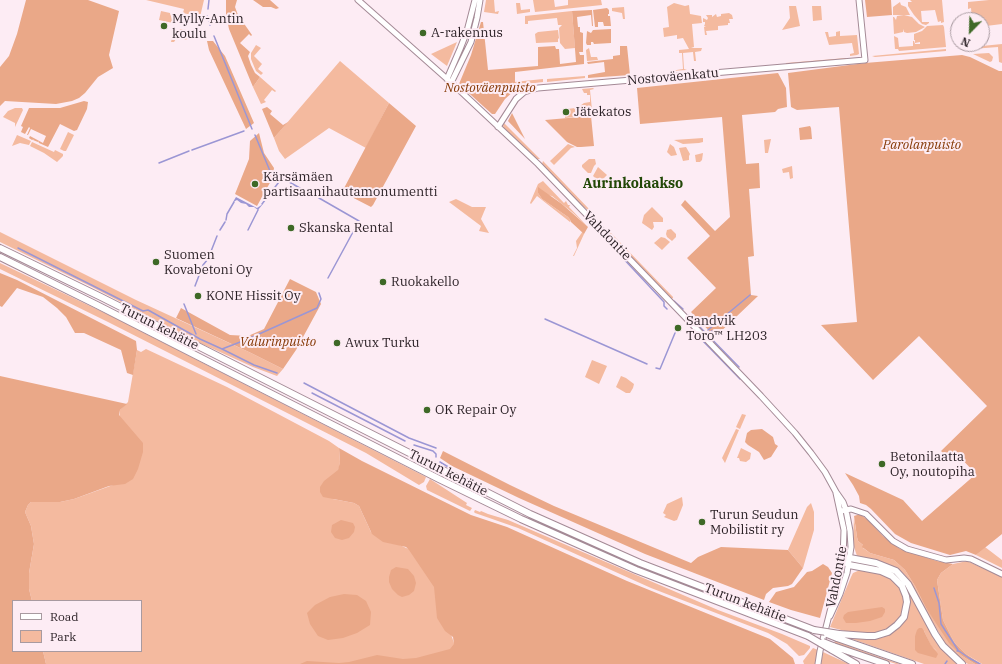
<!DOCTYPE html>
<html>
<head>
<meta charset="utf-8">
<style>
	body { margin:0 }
	#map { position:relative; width:1002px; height:664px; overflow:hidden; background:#fdecf4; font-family:"IBM Plex Serif",serif }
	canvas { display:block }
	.legend { position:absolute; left:12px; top:600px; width:130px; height:52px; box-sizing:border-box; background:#fdecf4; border:1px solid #a89aa0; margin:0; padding:5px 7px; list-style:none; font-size:12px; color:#281e23 }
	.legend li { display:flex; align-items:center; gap:8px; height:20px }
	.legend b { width:20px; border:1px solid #a89aa0 }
	.north { position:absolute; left:950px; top:12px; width:40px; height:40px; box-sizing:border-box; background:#fdecf4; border:1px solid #a89aa0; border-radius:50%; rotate:203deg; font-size:11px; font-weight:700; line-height:16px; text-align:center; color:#281e23 }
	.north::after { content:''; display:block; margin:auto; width:14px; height:18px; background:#3e6926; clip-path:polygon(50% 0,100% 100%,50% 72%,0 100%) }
</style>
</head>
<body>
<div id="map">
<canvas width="1002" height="664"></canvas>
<ul class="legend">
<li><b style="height:5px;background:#fff"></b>Road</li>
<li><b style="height:11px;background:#f4ba9f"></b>Park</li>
</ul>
<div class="north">N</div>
</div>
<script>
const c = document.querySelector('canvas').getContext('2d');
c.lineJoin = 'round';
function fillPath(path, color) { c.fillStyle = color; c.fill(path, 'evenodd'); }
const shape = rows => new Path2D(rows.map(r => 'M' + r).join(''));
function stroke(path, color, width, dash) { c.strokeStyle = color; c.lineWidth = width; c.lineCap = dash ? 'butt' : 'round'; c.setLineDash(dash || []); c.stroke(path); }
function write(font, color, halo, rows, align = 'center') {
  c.font = font + ' "IBM Plex Serif",serif'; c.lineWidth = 4; c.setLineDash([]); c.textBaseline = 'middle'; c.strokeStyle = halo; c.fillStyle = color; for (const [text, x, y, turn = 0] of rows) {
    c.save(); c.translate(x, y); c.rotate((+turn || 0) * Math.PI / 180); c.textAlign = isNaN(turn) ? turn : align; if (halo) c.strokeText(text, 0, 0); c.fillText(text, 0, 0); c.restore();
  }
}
fillPath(shape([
	[146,0,204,0,200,17,183,13,184,9],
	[486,0,494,0,495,12,499,11,498,14,484,12],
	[533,0,554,0,555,7,568,5,568,0,601,0,602,5,535,12],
	[910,0,942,0,944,22,941,23,941,21,938,22,935,10,921,11,922,22,929,22,929,23,926,25,922,24,914,15,908,6,908,2,912,2],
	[989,0,1002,0,1002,24,986,26,985,22,982,23,982,20,972,20,971,8,968,9,968,2],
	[900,2,901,5,906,7,910,15,893,15,893,7],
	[516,3,520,3,521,10,530,9,530,12,517,14],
	[674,3,685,6,689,5,690,14,701,16,702,23,692,24,694,47,691,48,702,48,701,51,695,52,696,61,694,61,693,52,683,53,684,69,687,70,670,71,683,69,682,53,679,53,679,50,689,49,683,38,677,39,677,35,664,37,663,28,669,27,667,7],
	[789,6,796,6,800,26,782,30,790,18],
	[812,6,821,6,822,20,813,21],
	[624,7,625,19,623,19,622,13,612,11,612,8],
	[161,11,170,13,173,23,159,20],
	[572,11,575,48,565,49,560,43,559,28,562,25,558,25,557,18,528,21,528,24,525,24,525,16],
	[729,13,732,15,733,19,729,19,730,23,728,23,728,25,718,26,718,30,706,31,707,35,705,35,704,27,706,26,704,26,705,24,705,22,703,22,703,18,707,20,708,18,706,15,712,15,712,17,716,14,717,17,721,16,721,14],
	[904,15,912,17,919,24,925,27,916,32,907,33,904,32,904,29,903,32,894,34,893,17,894,17,896,20,897,16],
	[943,25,944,27,946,47,899,51,898,49,895,49,894,36,898,38,899,47,913,46,913,41,914,41,915,44,920,44,920,42,915,43,915,40,914,40,914,34,922,31,927,26],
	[180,29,193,31,196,33,196,35,185,40,182,37,176,39,174,42,171,42,173,34],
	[558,30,559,38,558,39,558,42,536,43,535,34,538,32],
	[840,31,840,36,857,35,859,54,857,55,850,56,850,54,854,53,852,43,829,45,825,32,828,32,829,37,836,36,836,32],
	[457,42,447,66,431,54],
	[1002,44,1002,63,999,62,998,47,972,49,972,47],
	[256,45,261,48,254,56,262,64,258,69,263,73,261,75,256,71,251,59,251,53],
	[589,48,591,57,597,57,598,60,587,61,586,50],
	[946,49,946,51,875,57,872,56],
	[989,53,993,57,992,61,990,62,973,54],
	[846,58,846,59,786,64,786,63],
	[340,61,389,103,366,148,329,128,285,159,279,151,274,138],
	[585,76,585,78,547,82,547,79],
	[260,77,276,91,275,92,272,90,264,100,266,102,261,104,253,87],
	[543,79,543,82,527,84,515,90,514,82],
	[593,88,594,89,590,90,592,110,589,109,589,113,587,114,581,114,578,112,577,108,584,103,590,102,590,95,587,95,587,93,584,93,582,89],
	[15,108,22,108,23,110,15,127,15,123,3,117,8,111],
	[575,108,575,114,574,117,565,118,565,115,567,114,567,109],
	[504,123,540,159,537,159,504,128,503,126],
	[68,132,74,135,66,151,64,151,60,149],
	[17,135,31,141,29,145,20,143,12,146],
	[703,138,703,142,699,143,683,144,674,140],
	[771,139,768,153,765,153,764,140],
	[32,142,54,152,55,150,63,154,63,156,57,162,44,153,30,146],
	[568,144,575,147,571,148,554,165,550,161],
	[670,144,674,147,677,155,671,156,667,152],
	[686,147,690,154,689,156,689,160,683,161,679,148],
	[703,153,702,160,700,162,696,162,695,155],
	[589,159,595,159,596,164,594,166,591,173,588,173,582,167,582,165],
	[543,161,589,209,588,210,580,204,542,164],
	[792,166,793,178,790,179,789,172,783,173,782,169],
	[598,167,607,175,604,178,606,180,602,184,593,176],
	[543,181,564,203,566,201,568,205,570,205,569,207,588,227,572,212,552,196,538,193,542,199,568,217,571,221,570,222,537,196,531,204,530,203,538,184],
	[456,199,472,207,486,207,481,219,489,233,479,231,481,226,449,202],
	[652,207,663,218,663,222,653,222,654,227,652,230,642,223,644,215],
	[671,229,676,234,676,237,672,241,667,237,666,234,667,230],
	[583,231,584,234,574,256,573,256,577,248,576,241],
	[609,231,673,297,673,298,671,299,607,233],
	[0,232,136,300,251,353,283,369,277,376,253,367,200,343,92,287,0,242],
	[661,237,665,238,670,242,662,250,654,243],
	[0,263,111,316,426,477,424,482,419,485,366,453,108,322,0,269],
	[146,349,227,387,329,441,339,448,340,462,333,499,354,503,359,506,371,532,424,556,454,643,468,664,46,664,43,651,141,651,141,601,32,601,29,589,29,573,34,544,31,526,25,512,28,505,31,502,60,502,74,499,113,485,120,410,128,402,137,350,141,352],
	[592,360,607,366,599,384,585,377],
	[621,376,626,378,634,384,633,388,630,393,626,393,616,387],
	[742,414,746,415,740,429,736,427],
	[736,429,739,430,725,463,722,458],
	[741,448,751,453,750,459,746,462,740,461,739,458,737,458],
	[430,479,467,503,466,505,472,508,470,511,427,490,426,486],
	[682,497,683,505,677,520,674,521,664,517,666,515,663,513,667,504],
	[811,503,814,512,814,530,803,568,788,550,807,507],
	[475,510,480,512,481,511,488,514,508,520,718,610,782,634,810,646,810,648,804,655,799,656,787,644,768,633,651,588,518,528,475,513,474,512],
	[854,518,857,537,858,541,863,545,863,548,870,553,894,560,905,570,915,586,926,608,962,656,975,664,968,664,961,660,947,646,924,608,909,580,904,574,897,568,857,556,854,547,853,540],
	[985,547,1002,560,1002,568,976,555],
	[967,561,1002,577,1002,664,982,664,966,654,954,642,943,620,937,580,941,573,953,564],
	[858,563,883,568,894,573,906,585,934,636,941,647,957,664,924,664,852,639,853,638,875,639,884,637,899,628,905,620,904,586,900,579,897,577,858,565],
	[924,631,931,646,937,651,915,636],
	[860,570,868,570,887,576,900,587,904,602,903,612,898,621,887,631,876,634,852,633,830,627,851,577,853,573],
	[835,641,888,660,900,664,896,664,834,643],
	[813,648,818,650,815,664,804,664,803,661],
	[823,652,838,659,849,664,821,664]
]), '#f4ba9f');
fillPath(shape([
	[26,0,88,0,119,11,109,55,113,68,98,77,85,93,79,98,72,101,56,104,5,101,0,106,0,67,9,56,17,34],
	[226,0,237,0,235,7,238,15,252,35,251,36,249,34,240,43,250,52,248,56,251,65,255,73,260,77,253,87,229,29,226,15],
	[253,0,270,0,279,8,276,9,271,7,263,7],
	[865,0,891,0,892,15,867,17],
	[607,8,609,10,609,14,608,14,608,16,610,16,611,26,604,26,603,22,598,22,598,27,595,27,593,10],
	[592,10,593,26,592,26,591,15,577,17,578,27,580,27,580,32,583,33,583,52,579,52,580,55,584,55,584,64,515,72,515,90,505,99,495,114,492,114,483,106,459,84,471,55,481,22,483,22,488,70,538,66,538,47,555,46,556,49,559,49,560,64,576,62,572,11],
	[611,29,611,43,594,44,593,42,591,42,591,45,587,45,586,43,587,31,591,33,593,30],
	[207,41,213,41,225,56,254,123,246,129,209,50],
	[620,46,627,46,630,75,588,78,588,75,605,72,604,62,588,64,587,62,613,59,613,56,620,55],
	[962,55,970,57,999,71,1002,71,1002,534,976,555,966,551,950,555,911,543,895,534,871,509,866,505,860,503,859,496,853,485,845,473,903,500,922,521,976,474,954,451,947,457,941,451,987,406,919,336,873,380,821,325,857,322,839,107,797,110,791,107,788,73,865,63],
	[778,73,786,88,787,107,778,109,775,112,742,115,746,164,759,163,760,188,749,189,754,256,748,257,751,295,758,296,715,337,691,312,716,288,687,258,710,236,681,205,685,200,715,231,730,217,722,117,640,124,637,88],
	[84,101,88,102,87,109,77,130,74,131,60,124,48,147,39,143,38,141,38,142,33,140,34,139,32,140,29,138,30,136,43,143,46,136,31,129,28,135,27,135,30,128,29,127,25,134,21,132,23,127,21,126,29,108,60,108],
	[389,103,416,126,373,205,371,207,342,192],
	[267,107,272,111,270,114,283,125,288,122,274,138,262,109],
	[512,113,525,139,508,121],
	[591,116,594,146,581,147,577,147,567,142,545,120],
	[810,126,811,128,812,139,800,140,799,128],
	[259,133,264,153,274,168,272,179,257,206,235,194,249,159,250,141],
	[538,187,562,204,588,227,584,234,571,222,571,221,568,217,542,199,538,193],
	[0,273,17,280,136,341,137,350,133,375,127,373,121,350,84,333,75,333,66,317,57,308,43,297,17,288,2,307,0,306],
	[290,279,316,292,321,304,296,350,283,369,251,353,176,318,181,308,230,335,248,336,264,329],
	[0,376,127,404,120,410,119,415,143,443,143,452,138,469,133,479,125,484,109,486,74,499,60,502,31,502,28,505,25,512,31,526,34,544,29,573,29,589,32,601,13,601,13,651,43,651,46,664,0,664],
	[762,429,773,437,775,444,778,446,771,457,764,460,759,452,748,445,745,442,747,433,751,430],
	[339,448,362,461,471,515,507,527,627,581,770,639,793,658,795,664,300,664,307,661,339,663,349,662,377,655,403,659,416,658,450,649,454,644,453,637,445,631,437,618,434,587,409,550,406,547,383,542,372,534,359,506,354,503,323,497,320,492,320,487,324,481,338,470,340,462],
	[443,451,510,485,554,506,691,563,698,557,721,547,788,550,803,568,792,584,788,586,773,588,766,594,764,600,645,554,519,498,452,466,440,458],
	[857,515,861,515,868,520,883,536,900,549,937,561,953,564,941,573,937,580,943,620,954,642,966,654,981,664,975,664,962,656,949,643,926,608,915,586,905,570,894,560,870,553,862,547,863,545,858,541,857,537,854,516],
	[341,520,353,523,355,527,354,532,349,538,342,540,335,538,331,532,332,525],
	[823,564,828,567,832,573,820,618,791,610,769,602,776,592,794,587,807,572,812,571],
	[396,567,408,569,414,576,416,583,414,591,409,595,402,597,398,595,392,589,389,582,389,577,391,570],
	[344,594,357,595,366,601,371,612,370,625,357,633,343,638,328,640,318,636,310,624,307,613,315,605,330,597],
	[882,607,885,609,885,612,882,617,870,621,856,623,846,623,843,618,844,615,848,612],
	[919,628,922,628,924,631,931,645,938,654,936,658,918,653,915,650,915,636,917,630]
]), '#eaa888');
fillPath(shape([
	[236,197,257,208,263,204,258,210,254,207,249,207,246,204,241,203,237,200,233,202]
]), '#9b96d4');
stroke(shape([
	[208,9,209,0],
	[207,16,210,25],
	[214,36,252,129],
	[255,135,270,171,312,195],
	[192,150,244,131],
	[159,163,189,151],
	[319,198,359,221,328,278],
	[262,204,282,178],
	[226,220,227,214,234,202],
	[220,230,225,222],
	[248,230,258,210],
	[18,248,143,311,148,310,200,339,222,349],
	[620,255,664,302,664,306,667,309],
	[195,286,203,265,208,259,217,236],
	[674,301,683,309],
	[184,304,196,334],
	[688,315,693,320],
	[545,319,647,364],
	[721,320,730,322],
	[695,322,739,367],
	[708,330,750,295],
	[710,332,712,331,715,334,718,333],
	[702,340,740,379],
	[656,368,660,369,675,333],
	[277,373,254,365,222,349,248,339,317,308,321,299,319,293],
	[304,383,409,438,436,448],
	[312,393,405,441],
	[414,445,433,451,436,454,436,457],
	[440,462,450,468],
	[934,588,939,603,941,624,958,650],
	[957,651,959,651,969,658,980,664],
	[945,664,947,661]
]), '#9b96d4', 1.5);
const secondary = shape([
	[358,0,455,86,538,164,761,396,795,433,811,453,825,472,836,492,843,502,846,510,850,531,851,547,847,573,840,594,830,616],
	[447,79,460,49,467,31,475,0],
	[451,83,471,42,477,18,480,0],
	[498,127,516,99,524,92,538,88,865,60,859,0],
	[841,511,851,509,866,514,893,541,907,549,946,560,964,558,971,559,1002,574],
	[818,664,820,651,843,560,844,530,836,493]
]);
const highway = shape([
	[0,248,101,297,530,514,640,563,814,630],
	[0,257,97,305,439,479,521,519,636,570,808,636],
	[843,560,850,558,876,563,896,571,908,584,935,634,943,646,962,664],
	[839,634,867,636,875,636,888,632,897,625,904,617,907,602,906,596,902,586,892,576,881,571,849,565,843,560],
	[837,638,912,664],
	[833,646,886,664],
	[832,650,856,664]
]);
stroke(secondary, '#a48a96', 7);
stroke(highway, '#a48a96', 8);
stroke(secondary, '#fff', 5);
stroke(highway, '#fff', 6);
const highwayBridge = shape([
	[814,630,839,634],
	[827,634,837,638],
	[808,636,832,650],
	[823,642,833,646]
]);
stroke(highwayBridge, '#a48a96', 8, []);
stroke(highwayBridge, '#fff', 6);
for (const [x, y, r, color] of [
	[164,26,4,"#3e6926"],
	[423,33,4,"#3e6926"],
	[566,112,4,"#3e6926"],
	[255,184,4,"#3e6926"],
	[291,228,4,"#3e6926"],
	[156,262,4,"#3e6926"],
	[383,282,4,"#3e6926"],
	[198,296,4,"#3e6926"],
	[678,328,4,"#3e6926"],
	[337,343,4,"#3e6926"],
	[427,410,4,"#3e6926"],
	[882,464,4,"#3e6926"],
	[702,522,4,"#3e6926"]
]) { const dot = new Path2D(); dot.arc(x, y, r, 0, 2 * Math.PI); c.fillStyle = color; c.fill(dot); stroke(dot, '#fdecf4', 1.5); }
write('13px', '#281e23', '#fdecf4', [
	["Mylly-Antin",172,19],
	["koulu",172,34],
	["A-rakennus",431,33],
	["Jätekatos",574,112],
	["Kärsämäen",263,177],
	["partisaanihautamonumentti",263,192],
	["Skanska Rental",299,228],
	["Suomen",164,255],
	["Kovabetoni Oy",164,270],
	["Ruokakello",391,282],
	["KONE Hissit Oy",206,296],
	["Sandvik",686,321],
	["Toro™ LH203",686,336],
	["Awux Turku",345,343],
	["OK Repair Oy",435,410],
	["Betonilaatta",890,457],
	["Oy, noutopiha",890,472],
	["Turun Seudun",710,515],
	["Mobilistit ry",710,530]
], 'left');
write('13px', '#281e23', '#fdecf4', [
	["Nostoväenkatu",673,77,-5],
	["Vahdontie",607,236,46],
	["Turun kehätie",159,327,27],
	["Turun kehätie",448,473,27],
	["Vahdontie",837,577,-79],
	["Turun kehätie",745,603,21]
]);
write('italic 13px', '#853804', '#fdecf4', [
	["Nostoväenpuisto",490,88],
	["Parolanpuisto",922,145],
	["Valurinpuisto",278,342]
]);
write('bold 14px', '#224807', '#fdecf4', [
	["Aurinkolaakso",633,184]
]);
</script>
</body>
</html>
